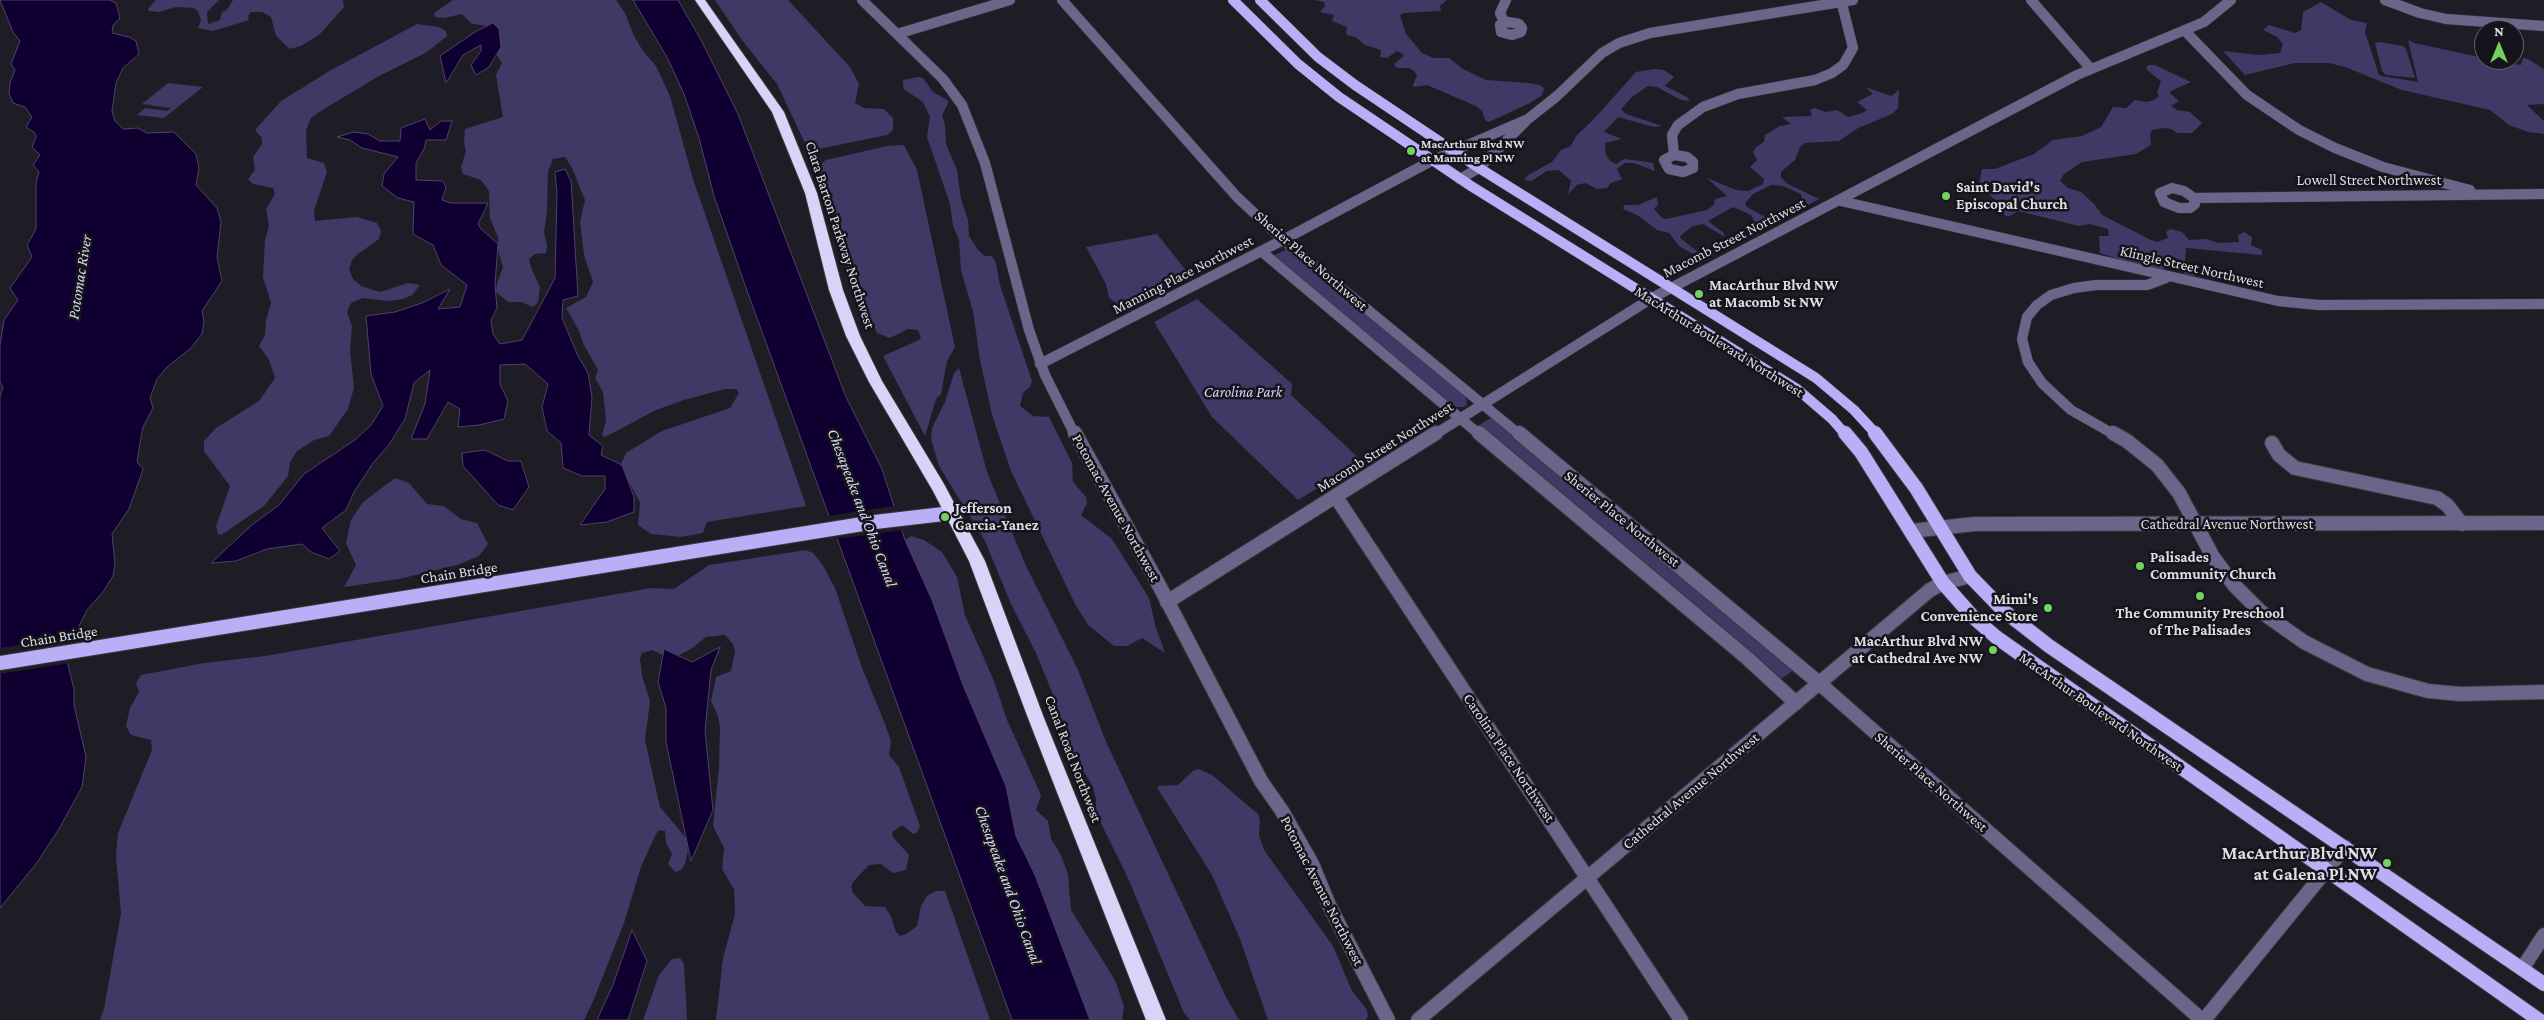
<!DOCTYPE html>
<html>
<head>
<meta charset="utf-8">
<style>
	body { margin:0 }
	#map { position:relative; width:2544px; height:1020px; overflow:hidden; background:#1e1d26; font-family:"Crimson Pro",serif }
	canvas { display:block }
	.north { position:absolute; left:2474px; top:20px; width:50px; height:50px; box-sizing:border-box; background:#15141c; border:1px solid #65646b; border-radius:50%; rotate:0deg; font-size:14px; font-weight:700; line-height:20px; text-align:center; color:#dddde2 }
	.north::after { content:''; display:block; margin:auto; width:18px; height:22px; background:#72d25d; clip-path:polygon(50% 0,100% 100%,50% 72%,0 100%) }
</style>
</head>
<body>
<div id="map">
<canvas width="2544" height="1020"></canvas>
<div class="north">N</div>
</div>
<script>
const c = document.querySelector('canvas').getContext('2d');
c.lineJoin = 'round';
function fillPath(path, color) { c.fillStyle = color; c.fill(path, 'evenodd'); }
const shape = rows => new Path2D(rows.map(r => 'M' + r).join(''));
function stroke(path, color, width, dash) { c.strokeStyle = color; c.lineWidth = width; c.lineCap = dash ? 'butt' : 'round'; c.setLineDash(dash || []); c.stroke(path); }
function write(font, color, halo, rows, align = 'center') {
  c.font = font + ' "Crimson Pro",serif'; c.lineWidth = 5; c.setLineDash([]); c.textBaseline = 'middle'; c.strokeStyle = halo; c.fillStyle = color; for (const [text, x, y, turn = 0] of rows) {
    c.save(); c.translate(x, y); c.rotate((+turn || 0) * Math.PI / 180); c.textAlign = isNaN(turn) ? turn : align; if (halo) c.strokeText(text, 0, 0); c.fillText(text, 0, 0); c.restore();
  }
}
fillPath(shape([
	[156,0,219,0,207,12,208,24,220,20,222,12,227,10,233,0,343,0,344,7,320,34,301,46,290,49,276,36,271,17,262,12,251,12,248,16,249,20,213,31,198,28,201,20,198,11,194,8,176,7,159,12,149,11,148,9],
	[453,0,616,0,625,13,634,36,643,51,656,66,670,96,693,179,806,506,707,522,703,533,681,537,651,534,638,525,640,502,620,466,626,453,662,431,730,408,739,393,736,389,725,389,684,400,656,410,611,434,604,437,602,435,606,420,603,392,595,378,598,370,584,345,578,329,566,308,586,297,593,282,584,255,580,222,585,200,572,168,565,157,553,159,548,172,547,212,544,232,547,246,546,253,535,254,529,259,532,270,540,287,538,302,533,307,521,302,508,302,496,292,497,284,503,267,498,250,498,237,490,218,489,191,481,180,463,174,461,167,466,151,464,143,465,129,503,117,496,75,502,63,497,55,499,42,489,26,472,24,462,14,444,18,435,17,434,13],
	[715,0,788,0,850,67,859,84,855,103,864,108,884,109,893,118,893,130,887,135,814,150,811,148,804,141,777,84,742,40],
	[1314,0,1447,0,1440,6,1441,11,1404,13,1400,15,1406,34,1422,53,1434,58,1449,58,1463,69,1486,80,1529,83,1539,85,1544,88,1542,95,1530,103,1489,122,1485,120,1482,111,1476,106,1427,85,1414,87,1413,85,1417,76,1414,71,1409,68,1397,68,1394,64,1404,56,1403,54,1397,51,1387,58,1380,57,1381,50,1365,45,1355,37,1346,35,1347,27,1332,21,1334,15,1320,12,1325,6,1324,2],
	[2321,2,2351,20,2367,23,2365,32,2379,75,2382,76,2418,82,2408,40,2414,43,2484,58,2484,60,2521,65,2523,58,2528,59,2544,69,2544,104,2527,105,2544,121,2544,134,2528,132,2509,125,2490,110,2402,90,2345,67,2329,63,2295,63,2245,75,2223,51,2259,55,2280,53,2283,44,2277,37,2263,30,2269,25,2295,33,2301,30,2303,12],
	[417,24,439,27,446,31,447,36,427,52,379,76,319,112,311,118,306,130,307,158,324,163,327,172,314,211,315,221,357,217,377,223,381,231,379,239,358,254,352,260,349,269,353,279,361,286,380,292,408,283,420,285,412,295,403,299,389,301,363,298,351,303,347,312,352,326,350,351,354,388,348,409,329,436,314,440,297,451,290,462,288,476,264,506,221,535,218,534,216,526,230,486,204,451,204,441,216,428,259,401,275,378,269,360,259,346,265,335,266,320,271,303,263,277,265,240,269,226,266,209,275,194,273,188,253,184,248,179,255,170,253,157,262,144,262,138,255,130,281,101,331,70],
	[2380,42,2403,46,2406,49,2415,78,2386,75,2382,71,2375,43],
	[2148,65,2155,65,2191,82,2171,91,2170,93,2179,101,2171,106,2177,110,2190,112,2202,123,2192,133,2177,133,2172,129,2164,128,2152,130,2150,134,2151,145,2136,154,2082,162,2064,174,2060,181,2068,188,2081,192,2094,204,2102,215,2151,240,2157,242,2168,238,2166,232,2170,229,2182,232,2189,240,2206,239,2219,243,2239,242,2238,235,2244,232,2252,237,2251,245,2262,250,2262,255,2186,248,2185,262,2197,273,2194,276,2185,274,2176,265,2162,269,2123,261,2100,253,2099,236,2109,236,2108,229,2090,224,2079,226,2018,211,2008,217,1999,211,1996,201,1979,184,1982,169,1995,169,2034,154,2053,140,2082,136,2101,127,2113,107,2126,108,2135,100,2147,102,2154,100,2159,96,2157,92,2161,81,2146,69],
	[1655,69,1664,70,1674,77,1665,86,1687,97,1690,101,1681,100,1657,87,1648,86,1632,97,1621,109,1626,114,1662,126,1654,127,1618,117,1604,132,1622,139,1605,143,1606,155,1610,161,1616,164,1624,159,1648,162,1653,163,1655,171,1634,163,1625,163,1617,169,1622,179,1611,183,1607,188,1597,189,1585,183,1577,185,1568,194,1571,181,1559,170,1547,171,1531,181,1524,180,1528,175,1552,162,1561,150,1571,146,1576,136,1593,120,1636,72],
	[918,77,923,78,933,92,949,101,942,116,945,125,946,144,957,170,961,199,968,220,969,236,978,250,985,256,992,256,996,263,1000,285,1032,381,1030,387,1023,393,1020,406,1033,416,1049,417,1072,463,1073,482,1086,497,1087,503,1081,515,1112,539,1149,598,1156,628,1165,653,1142,638,1127,646,1114,646,1088,625,1075,604,1011,471,992,415,980,360,973,311,961,271,959,240,953,226,950,204,927,137,930,117,923,102,905,90,903,86,903,80],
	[168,83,203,87,164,118,137,115,145,108,167,111,171,108,142,104],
	[1865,87,1891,96,1899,90,1898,108,1892,114,1858,128,1839,141,1805,143,1800,147,1795,160,1781,172,1781,178,1788,184,1819,199,1797,211,1794,208,1802,199,1801,194,1783,186,1771,185,1753,194,1745,203,1747,207,1772,221,1768,228,1761,229,1757,226,1751,215,1733,207,1708,221,1724,233,1725,237,1703,224,1693,226,1681,235,1680,238,1698,252,1712,249,1717,252,1705,261,1679,246,1669,233,1657,230,1639,216,1623,209,1624,205,1638,205,1657,197,1658,205,1654,209,1662,218,1666,219,1707,210,1714,205,1715,199,1727,196,1707,178,1736,190,1748,191,1763,184,1764,179,1750,167,1757,160,1753,152,1756,147,1764,142,1765,135,1780,126,1791,124,1782,117,1812,116,1810,110,1815,108,1826,112,1837,110,1848,117,1862,113,1867,110,1857,102,1873,94],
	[904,145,917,170,955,347,947,361,941,394,936,399,925,436,883,356,921,339,918,330,908,329,890,338,877,333,849,276,835,214,820,174,822,163,826,160,887,146],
	[1157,234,1192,278,1148,298,1128,311,1109,298,1106,284,1086,247],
	[1287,249,1466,396,1467,405,1463,407,1453,407,1273,256],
	[1197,299,1292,384,1291,395,1362,461,1298,500,1212,417,1154,322],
	[959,368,987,472,1026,566,1078,670,1107,744,1227,999,1239,1020,1190,1020,1184,1013,1128,878,1096,813,1096,799,1093,787,1062,735,1056,702,1036,653,1011,604,985,541,939,466,931,439,932,428,945,402,954,373],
	[1492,417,1795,669,1780,680,1476,427],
	[395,478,409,483,427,504,444,506,461,519,477,523,488,544,479,556,457,565,399,579,344,587,356,565,346,543,351,520,363,502],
	[911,536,924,540,942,552,957,577,965,615,994,681,1007,720,1041,795,1036,810,1048,821,1051,839,1060,853,1068,874,1071,910,1115,980,1124,1006,1122,1020,1090,1020,1035,875,1016,836,1006,786,963,685,932,600,905,540],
	[806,550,813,553,822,564,835,588,861,665,885,724,891,741,889,755,899,767,920,826,917,833,913,834,902,825,892,832,893,837,909,855,906,870,893,873,881,864,869,865,853,882,851,887,853,893,865,906,885,907,891,916,896,932,900,936,906,934,917,926,921,906,927,896,936,891,945,891,990,1020,716,1020,723,958,735,914,734,889,722,869,724,848,713,826,719,767,720,728,718,716,711,701,716,677,731,671,735,651,733,644,725,635,706,637,691,649,671,659,652,650,642,653,640,659,642,676,650,701,645,740,660,807,686,838,688,851,685,864,681,870,675,872,668,864,672,854,666,843,665,831,659,830,656,834,641,867,624,923,594,999,584,1020,100,1020,104,1009,121,913,116,856,118,833,152,750,151,740,131,735,126,726,130,708,139,692,136,683,141,675,204,663,265,656,651,588,674,589,709,565],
	[1199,769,1212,775,1258,814,1260,820,1259,835,1264,850,1333,946,1352,991,1367,1010,1368,1016,1366,1020,1268,1020,1240,939,1212,875,1158,789,1158,786,1178,785,1194,770],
	[680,958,684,964,687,1020,643,1020,659,975,672,959]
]), '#403865');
const water = shape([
	[0,0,110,0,116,3,120,18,113,25,112,33,129,37,136,41,139,54,123,68,116,83,112,111,115,121,123,129,138,128,147,133,174,132,196,154,199,168,196,185,217,208,221,222,217,257,222,281,202,311,204,322,202,334,191,348,167,367,157,379,150,398,153,408,143,427,140,443,137,462,143,469,129,509,112,534,115,564,113,576,103,592,87,610,65,653,74,689,74,705,86,757,82,787,59,829,36,864,0,908,0,396,3,388,0,382,0,345,4,320,18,300,10,288,32,257,27,245,36,229,36,183,39,172,33,165,40,155,32,147,36,137,35,133,26,127,32,117,25,107,13,103,9,93,10,83,15,70,11,64,20,41,13,32,0,0],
	[633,0,678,0,701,40,738,114,846,397,882,469,905,540,932,600,963,685,1006,786,1016,836,1035,875,1090,1020,1012,1020,745,285,714,196,699,138,684,94,668,59,633,0],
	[493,23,499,29,501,47,489,67,476,75,471,65,481,51,481,45,463,55,446,83,440,56,475,32,493,23],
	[425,119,430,130,441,121,452,121,446,140,426,140,424,149,416,163,416,180,443,181,446,187,442,200,451,203,488,203,478,224,481,229,498,244,495,285,497,308,491,320,493,334,500,344,522,340,555,278,557,192,555,172,565,169,571,181,578,296,563,300,562,318,578,356,588,373,592,397,589,435,603,446,601,455,622,465,634,497,634,512,607,522,580,525,605,489,605,476,582,476,563,468,561,443,547,431,542,407,548,384,525,364,500,365,500,384,508,401,504,419,479,425,458,427,460,409,448,402,427,439,411,439,425,404,430,370,414,383,405,419,388,446,373,463,354,492,346,510,322,528,340,551,329,559,311,552,302,544,267,549,236,561,211,563,252,525,279,505,304,474,355,440,371,425,383,406,371,374,366,316,395,312,422,303,450,289,438,309,460,307,467,285,441,265,433,245,413,234,414,202,398,198,382,186,384,174,398,157,362,148,350,140,337,137,354,132,368,134,380,141,400,141,401,128,425,119],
	[485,450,508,461,521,461,529,487,513,510,498,505,463,466,462,453,485,450],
	[720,647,711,670,705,731,713,810,691,861,666,742,666,708,658,682,664,649,692,662,720,647],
	[632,930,647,961,628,1020,597,1020,613,985,632,930]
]);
fillPath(water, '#100032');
stroke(water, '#4e4267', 1);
fillPath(shape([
	[895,506,903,530,836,539,828,516],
	[75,636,67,653,70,663,0,674,0,648]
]), '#1e1d26');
const minorFar1 = shape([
	[862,0,943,79,962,105,985,163,1029,330,1045,375,1075,435],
	[1062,0,1237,197,1283,240,1520,435],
	[2031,0,2091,69],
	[2385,0,2420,13,2446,19,2544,26],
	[1504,22,1500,13,1506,0],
	[1508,22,1519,24,1522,28,1521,32,1512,35,1501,32,1500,25,1508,22],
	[2185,31,2247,95,2299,130,2335,148,2383,167,2470,190],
	[897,34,1010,0],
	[1674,155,1672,135,1678,125,1703,107,1738,94,1815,80,1832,73,1843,65,1853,48,1841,0],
	[1674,155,1687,157,1693,162,1693,168,1683,172,1669,169,1664,160,1674,155],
	[1460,179,1479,168,1528,119,1557,96,1602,53,1619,43,1650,33,1853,0],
	[2172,188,2184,191,2194,198,2195,204,2190,208,2179,208,2164,202,2160,193,2172,188],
	[2194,198,2544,194],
	[1841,201,2278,301,2318,305,2544,304],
	[1261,251,1480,435],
	[1040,364,1283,240,1433,160,1528,119],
	[1434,435,1652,298,2077,75,2204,22,2231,0],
	[2115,435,2071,410,2042,383,2028,362,2022,339,2027,317,2037,305,2051,295,2074,288,2096,285,2147,285,2166,278]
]);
const minor = shape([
	[1075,433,1160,587,1261,781,1282,811,1312,864,1329,905,1388,1020],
	[1479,433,1747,658,1796,703],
	[1519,433,1819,683,2202,1020],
	[2113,433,2127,441,2157,465,2179,493,2213,557,2234,585,2260,611,2304,642,2367,674,2428,691,2460,694,2544,692],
	[2272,443,2279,455,2295,468,2437,498,2447,505,2462,524],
	[1336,497,1681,1020],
	[1911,531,1974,524,2544,523],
	[1167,602,1436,433],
	[2522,969,2544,935],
	[1418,1020,1930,590,1943,583,1970,576],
	[2204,1020,2345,847]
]);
const majorFar1 = shape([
	[1233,0,1298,64,1339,97,1471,186,1797,389,1832,419,1846,435],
	[1260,0,1318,57,1355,85,1479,168,1816,378,1854,410,1877,435]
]);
const major = shape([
	[1845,433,1861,452,1943,583,1973,617,1996,637,2539,1020],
	[1875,433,1916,488,1970,576,2004,611,2049,646,2544,984],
	[0,663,875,522,952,513]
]);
const highway = shape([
	[695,0,705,0,784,112,817,193,843,290,860,336,882,381,944,484,985,561,1044,718,1166,1020,1146,1020,1028,718,969,561,933,491,869,382,846,336,829,290,805,193,772,112,695,0]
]);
stroke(minorFar1, '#393840', 11);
stroke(minor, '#393840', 16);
stroke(majorFar1, '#393840', 11);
stroke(major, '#393840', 16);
stroke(highway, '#393840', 2);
stroke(minorFar1, '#6a6689', 10);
stroke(minor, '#6a6689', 14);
stroke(majorFar1, '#b8aff7', 10);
stroke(major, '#b8aff7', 14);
fillPath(highway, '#d8d4f7');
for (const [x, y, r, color] of [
	[1411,151,5,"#72d25d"],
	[1946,196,5,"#72d25d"],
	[1699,294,5,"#72d25d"],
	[945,517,5,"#72d25d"],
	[2140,566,5,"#72d25d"],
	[2200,596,5,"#72d25d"],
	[2048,608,5,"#72d25d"],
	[1993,650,5,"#72d25d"],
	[2387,863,5,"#72d25d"]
]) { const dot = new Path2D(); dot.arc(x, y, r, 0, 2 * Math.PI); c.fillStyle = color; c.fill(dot); stroke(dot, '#15141c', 2); }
write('bold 12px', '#dddde2', '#15141c', [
	["MacArthur Blvd NW",1421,144],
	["at Manning Pl NW",1421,158]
], 'left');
write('15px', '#dddde2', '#15141c', [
	["Lowell Street Northwest",2369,180],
	["Clara Barton Parkway Northwest",840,235,72],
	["Macomb Street Northwest",1734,238,-27],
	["Sherier Place Northwest",1311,261,41],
	["Klingle Street Northwest",2192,267,13],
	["Manning Place Northwest",1183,275,-27],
	["MacArthur Boulevard Northwest",1719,342,32],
	["Macomb Street Northwest",1385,447,-32],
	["Potomac Avenue Northwest",1116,508,61],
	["Sherier Place Northwest",1622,519,39],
	["Cathedral Avenue Northwest",2227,524],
	["Chain Bridge",459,573,-9],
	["Chain Bridge",59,637,-9],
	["MacArthur Boulevard Northwest",2101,712,35],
	["Carolina Place Northwest",1509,758,56],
	["Canal Road Northwest",1073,759,69],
	["Sherier Place Northwest",1931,782,41],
	["Cathedral Avenue Northwest",1691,791,-40],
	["Potomac Avenue Northwest",1322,891,63]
]);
write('bold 15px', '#dddde2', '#15141c', [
	["Saint David's",1956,187],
	["Episcopal Church",1956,204],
	["MacArthur Blvd NW",1709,285],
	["at Macomb St NW",1709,302],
	["Jefferson",955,508],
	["Garcia-Yanez",955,525],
	["Palisades",2150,557],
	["Community Church",2150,574],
	["Mimi's",2038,599,"right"],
	["Convenience Store",2038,616,"right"],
	["The Community Preschool",2200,613,"center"],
	["of The Palisades",2200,630,"center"],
	["MacArthur Blvd NW",1983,641,"right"],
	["at Cathedral Ave NW",1983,658,"right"]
], 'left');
write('italic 15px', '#d8d3ff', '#15141c', [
	["Carolina Park",1243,392]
]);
write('italic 16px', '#dbd9ef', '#15141c', [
	["Potomac River",80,277,-81],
	["Chesapeake and Ohio Canal",862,508,69],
	["Chesapeake and Ohio Canal",1008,885,70]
]);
write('bold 18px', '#dddde2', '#15141c', [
	["MacArthur Blvd NW",2377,853],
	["at Galena Pl NW",2377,874]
], 'right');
</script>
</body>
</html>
